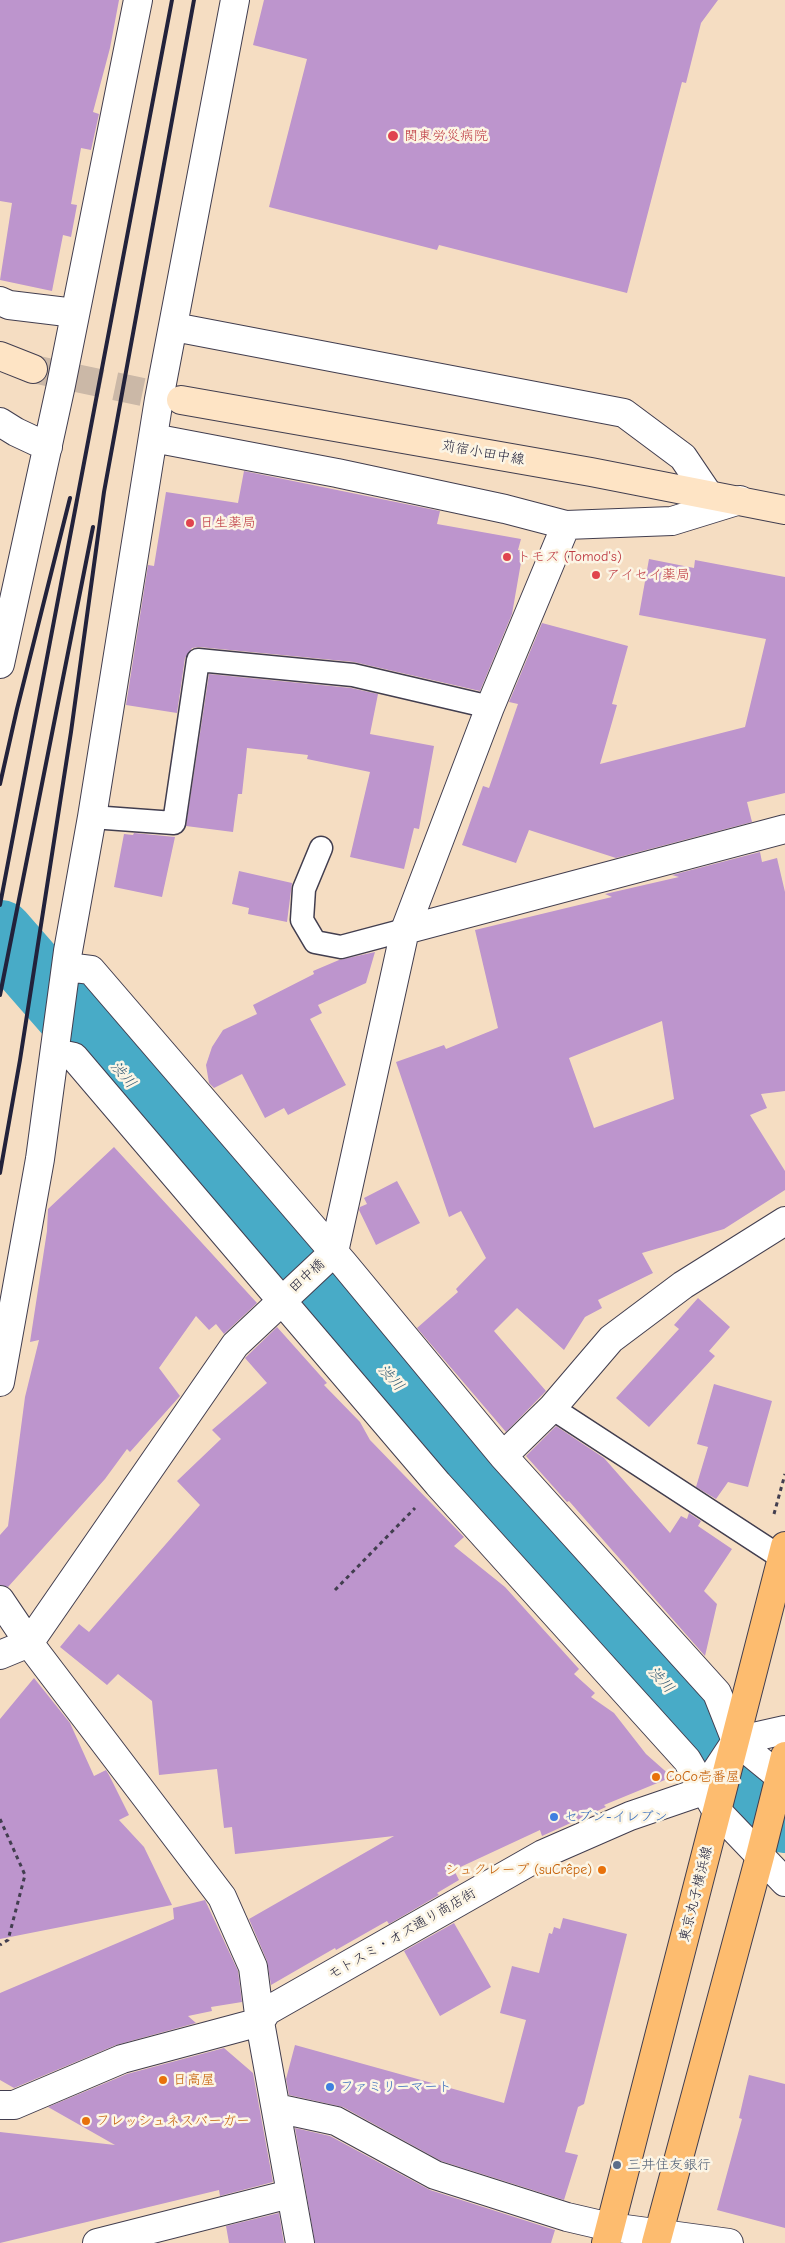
<!DOCTYPE html>
<html>
<head>
<meta charset="utf-8">
<style>
	body { margin:0 }
	canvas { display:block; background:#f5ddc2 }
</style>
</head>
<body>
<canvas width="785" height="2243"></canvas>
<script>
const c = document.querySelector('canvas').getContext('2d');
c.lineJoin = 'round';
const shape = rows => new Path2D(rows.map(r => 'M' + r).join(''));
function stroke(path, color, width, dash) { c.strokeStyle = color; c.lineWidth = width; c.lineCap = dash ? 'butt' : 'round'; c.setLineDash(dash || []); c.stroke(path); }
function fillPath(path, color) { c.fillStyle = color; c.fill(path, 'evenodd'); }
function write(font, color, halo, rows, align = 'center') {
  c.font = font + ' "Comic Neue","Klee One",sans-serif'; c.lineWidth = 5; c.setLineDash([]); c.textBaseline = 'middle'; c.strokeStyle = halo; c.fillStyle = color; for (const [text, x, y, turn = 0] of rows) {
    c.save(); c.translate(x, y); c.rotate((+turn || 0) * Math.PI / 180); c.textAlign = isNaN(turn) ? turn : align; if (halo) c.strokeText(text, 0, 0); c.fillText(text, 0, 0); c.restore();
  }
}
stroke(shape([
	[0,934,215,1180,785,1819]
]), '#48abc7', 68);
fillPath(shape([
	[0,0,119,0,110,48,93,112,99,114,91,150,81,148,71,204,77,205,71,237,63,235,52,291,0,280,12,203,0,201],
	[264,0,718,0,701,23,686,83,682,82,627,293,439,245,437,250,269,207,307,59,253,45],
	[244,471,440,511,437,524,521,539,518,550,523,551,512,614,480,691,354,662,199,647,192,648,185,658,177,713,126,705,148,565,154,566,166,492,238,503],
	[649,559,694,568,695,560,785,577,785,793,747,802,752,822,616,858,529,830,516,863,462,845,483,786,489,788,518,704,509,702,542,623,628,646,612,704,617,705,600,764,745,727,766,639,639,615],
	[209,674,351,688,378,694,370,734,434,746,419,829,414,828,404,869,350,857,370,772,307,759,308,755,247,748,242,794,238,794,233,832,186,826],
	[134,833,175,837,162,897,114,887,124,834,133,835],
	[760,852,762,862,777,858,785,892,785,1091,761,1094,767,1108,750,1115,785,1171,785,1190,724,1229,642,1253,653,1273,598,1300,602,1308,585,1317,564,1350,517,1308,494,1331,546,1391,506,1432,417,1328,458,1292,456,1289,486,1258,461,1211,449,1217,396,1062,444,1045,446,1049,498,1028,475,930,612,897,605,894,679,877,672,875],
	[662,1021,674,1099,594,1128,569,1058],
	[239,871,292,883,287,922,248,914,249,908,232,904],
	[375,952,366,983,318,1005,322,1013,310,1019,346,1085,288,1115,284,1108,265,1118,242,1074,214,1088,209,1083,206,1065,212,1047,223,1030,257,1014,253,1005,314,974,313,971,339,960],
	[114,1147,257,1303,224,1334,216,1324,209,1330,196,1316,159,1368,180,1396,130,1452,127,1449,105,1479,8,1587,0,1585,0,1535,8,1526,25,1397,39,1340,30,1342,47,1231,48,1209],
	[397,1181,420,1223,376,1245,359,1210,360,1207,367,1204,364,1198],
	[698,1298,730,1327,709,1351,715,1356,649,1427,616,1398,679,1329,674,1325],
	[277,1327,327,1383,324,1385,360,1422,370,1440,464,1537,454,1546,505,1587,579,1669,574,1674,595,1693,591,1697,614,1713,646,1754,672,1777,604,1805,606,1807,542,1836,540,1830,454,1870,459,1880,437,1893,439,1895,389,1924,387,1921,336,1950,335,1948,271,1985,267,1961,249,1919,394,1836,235,1854,232,1827,224,1828,217,1769,159,1775,152,1701,118,1674,107,1685,60,1647,79,1624,89,1632,200,1505,177,1481,221,1439,212,1430,267,1383,245,1358],
	[714,1384,772,1401,748,1487,728,1482,716,1499,696,1487,708,1447,697,1444],
	[556,1426,604,1458,670,1533,681,1516,687,1519,689,1513,701,1521,698,1526,732,1549,704,1591,717,1604,705,1656,569,1501,567,1502,526,1456],
	[34,1678,70,1723,94,1776,106,1770,109,1775,129,1815,119,1820,144,1847,172,1905,0,1939,0,1719],
	[205,1900,238,1971,242,2002,211,2007,212,2011,188,2016,196,2023,116,2045,14,2088,0,2080,0,1993,174,1919,173,1908],
	[563,1918,627,1934,584,2104,578,2107,565,2152,578,2155,564,2200,441,2161,343,2107,289,2095,286,2079,295,2045,504,2103,526,2020,500,2013,512,1966,539,1973,549,1933,552,1934,554,1927,560,1929],
	[454,1923,491,1987,440,2016,404,1951],
	[224,2048,253,2073,273,2182,220,2196,219,2190,0,2243,0,2132,115,2145,48,2107,127,2074],
	[749,2075,785,2084,785,2228,717,2210,742,2119,739,2118],
	[295,2128,330,2136,430,2190,555,2230,551,2243,315,2243],
	[279,2213,284,2243,229,2243,226,2226]
]), '#bd95cd');
stroke(shape([
	[33,369,181,400]
]), '#cbb8a7', 28, [28, 14]);
const lane = shape([
	[92,817,174,823,198,660,353,675,490,707],
	[321,848,304,889,302,920,315,942,341,947,405,930],
	[552,1408,782,1558]
]);
const street = shape([
	[0,301,9,305,75,313],
	[174,327,624,413,683,457,708,494],
	[0,422,16,432,48,447],
	[153,438,337,473,505,509,566,525,672,521,740,500],
	[0,664,61,385,138,0],
	[405,930,785,829],
	[67,967,91,970,344,1264,503,1456,717,1693,736,1741,785,1781],
	[55,1053,74,1057,438,1484,687,1760,716,1810,785,1882],
	[0,1382,40,1159,68,951,92,817,159,399,235,0],
	[503,1456,552,1408,611,1339,683,1285,785,1221],
	[0,1600,29,1643,222,1897,253,1967,260,2022,300,2243],
	[0,1655,29,1643,235,1345,334,1252,405,930,490,707,566,525],
	[0,2105,14,2105,122,2059,260,2022,267,2011,543,1854,630,1816,703,1791,736,1741,785,1730],
	[276,2108,336,2121,435,2175,567,2217,610,2227,729,2243],
	[97,2243,290,2194]
]);
const secondary = shape([
	[0,356,33,369],
	[181,400,591,472,785,510]
]);
const primary = shape([
	[606,2243,785,1546],
	[656,2243,760,1856,785,1756]
]);
stroke(lane, '#423e4f', 25);
stroke(street, '#423e4f', 30);
stroke(secondary, '#423e4f', 30);
stroke(primary, '#423e4f', 30);
stroke(shape([
	[774,1514,785,1474],
	[335,1590,415,1508],
	[0,1819,25,1875,8,1940,0,1945]
]), '#423e4f', 3, [4, 4]);
stroke(lane, '#fff', 22);
stroke(street, '#fff', 28);
stroke(secondary, '#fee4c5', 28);
stroke(primary, '#fdbc6f', 28);
stroke(shape([
	[0,784,17,709,70,498],
	[0,905,172,0],
	[0,995,93,527],
	[0,1173,20,1060,71,732,104,492,194,0]
]), '#22223b', 4);
for (const [x, y, r, color] of [
	[393,136,6,"#e0444e"],
	[190,523,5,"#e0444e"],
	[507,557,5,"#e0444e"],
	[596,575,5,"#e0444e"],
	[656,1777,5,"#e8710a"],
	[554,1817,5,"#3f7fe0"],
	[602,1870,5,"#e8710a"],
	[163,2080,5,"#e8710a"],
	[330,2087,5,"#3f7fe0"],
	[86,2121,5,"#e8710a"],
	[617,2165,5,"#5c6f8a"]
]) { const dot = new Path2D(); dot.arc(x, y, r, 0, 2 * Math.PI); c.fillStyle = color; c.fill(dot); stroke(dot, '#fcf5e5', 2); }
write('14px', '#be3a42', '#fcf5e5', [
	["関東労災病院",404,136],
	["日生薬局",200,523],
	["トモズ (Tomod's)",517,557],
	["アイセイ薬局",606,575]
], 'left');
write('14px', '#22223b', '#fcf5e5', [
	["苅宿小田中線",483,453,10],
	["田中橋",307,1276,-42],
	["東京丸子横浜線",696,1894,-76],
	["モトスミ・オズ通り商店街",402,1934,-30]
]);
write('14px', '#c56008', '#fcf5e5', [
	["CoCo壱番屋",666,1777],
	["シュクレープ (suCrêpe)",592,1870,"right"],
	["日高屋",173,2080],
	["フレッシュネスバーガー",96,2121]
], 'left');
write('14px', '#366cbe', '#fcf5e5', [
	["セブン-イレブン",564,1817],
	["ファミリーマート",340,2087]
], 'left');
write('14px', '#4e5e75', '#fcf5e5', [
	["三井住友銀行",627,2165]
], 'left');
write('italic 15px', '#315973', '#fcf5e5', [
	["渋川",123,1075,49],
	["渋川",391,1378,48],
	["渋川",661,1680,48]
]);
</script>
</body>
</html>
